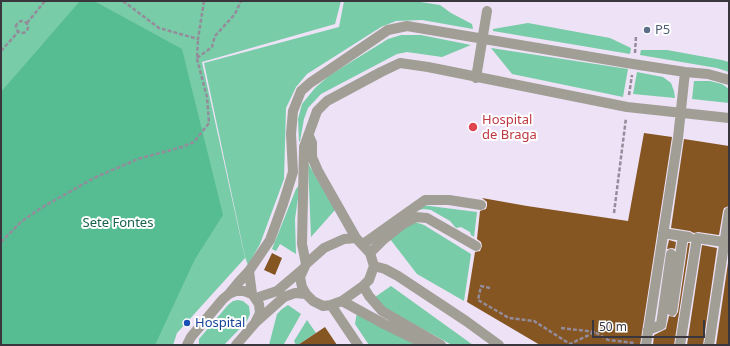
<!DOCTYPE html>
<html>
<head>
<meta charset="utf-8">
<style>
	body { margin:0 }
	#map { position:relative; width:730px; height:346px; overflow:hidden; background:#ede2f6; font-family:"Noto Sans",sans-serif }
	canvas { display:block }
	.frame { position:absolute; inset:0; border:2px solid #3a363e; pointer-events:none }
	.scale { position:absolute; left:592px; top:320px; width:113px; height:18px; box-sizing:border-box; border:2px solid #3a363e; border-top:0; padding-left:5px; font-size:12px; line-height:14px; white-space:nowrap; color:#3a363e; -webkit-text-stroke:3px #fff; paint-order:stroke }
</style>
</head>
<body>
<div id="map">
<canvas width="730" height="346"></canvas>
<div class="frame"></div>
<div class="scale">50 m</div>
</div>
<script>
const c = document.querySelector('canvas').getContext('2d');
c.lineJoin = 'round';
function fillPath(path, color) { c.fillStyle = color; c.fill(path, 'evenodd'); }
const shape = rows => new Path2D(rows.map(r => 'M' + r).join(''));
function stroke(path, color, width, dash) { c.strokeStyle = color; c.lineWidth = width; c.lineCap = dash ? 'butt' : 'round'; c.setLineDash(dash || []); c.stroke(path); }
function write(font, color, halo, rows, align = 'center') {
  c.font = font + ' "Noto Sans",sans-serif'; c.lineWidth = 4; c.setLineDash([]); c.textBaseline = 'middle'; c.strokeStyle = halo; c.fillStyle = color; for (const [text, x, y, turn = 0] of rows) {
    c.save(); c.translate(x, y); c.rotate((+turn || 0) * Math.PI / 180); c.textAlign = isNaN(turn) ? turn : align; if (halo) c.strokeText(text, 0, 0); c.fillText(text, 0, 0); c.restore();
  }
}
fillPath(shape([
	[1,1,341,1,335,24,202,62,245,258,177,333,173,345,1,345],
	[344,1,414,1,440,5,451,13,472,24,473,29,422,20,396,21,381,27,307,74,296,87,286,108,284,179,260,244,248,265,245,257,204,63,339,27],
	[528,23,610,38,631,48,630,54,493,31,493,29],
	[401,35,421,35,471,45,442,57,407,52,397,54,321,94,308,108,304,119,300,141,299,142,298,119,302,104,315,88,330,75,388,39],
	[491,48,628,69,623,97,512,74],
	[641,50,667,50,722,60,729,62,729,72,717,68,640,55],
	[637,72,663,77,671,83,674,91,675,98,633,94],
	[694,81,710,81,722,84,729,89,729,103,692,99],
	[308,163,335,210,311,237],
	[300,184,295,219,296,254,280,244,276,251,272,249,296,189],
	[422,205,477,212,474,237,471,235,470,232,461,227,456,228,450,221,431,210,424,209,419,210],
	[415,222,424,225,471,254,464,301,417,274,390,239,409,224],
	[391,286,473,345,452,345,386,309,375,297],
	[238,300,243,301,249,306,250,314,247,321,224,345,199,345,199,339,228,305,233,301],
	[288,305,301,314,284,344,284,345,269,345,277,314,282,309],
	[357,312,416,345,369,345,355,324],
	[307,320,316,333,298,345,296,345,294,341]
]), '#78cca7');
fillPath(shape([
	[80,1,94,1,182,49,223,215,195,259,155,345,1,345,1,92]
]), '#56bc92');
fillPath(shape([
	[644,133,672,137,640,345,540,345,467,302,475,252,480,251,482,246,481,242,477,239,480,211,486,209,487,206,487,202,482,198,527,206,628,221],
	[684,139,729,146,729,206,724,208,723,211,719,235,698,232,694,233,690,231,671,228],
	[669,240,676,242,675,249,672,248,667,249],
	[688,243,690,243,674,345,653,345,654,335,666,329,669,316,675,317,678,312],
	[702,245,717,248,703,345,687,345],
	[272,253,282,258,275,275,264,270],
	[729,256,729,345,716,345],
	[325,327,337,345,298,345]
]), '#855522');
stroke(shape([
	[123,1,159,28,198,39,204,1],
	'16 27a6 6 0 1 1 12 0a6 6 0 1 1-12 0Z',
	[27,23,45,1],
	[1,51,18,32],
	[635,53,636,36],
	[197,58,212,47,215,36,235,14,241,1],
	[629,95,632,75],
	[614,213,626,118],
	[1,242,21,222,41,208,94,178,138,159,182,147,194,142,209,123,207,97,197,59,198,39],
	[490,288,481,286,478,300,509,318,534,321,570,344,595,332,608,340,635,343],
	[561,328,595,332]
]), '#948c9a', 2.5, [4, 2]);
stroke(shape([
	[476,78,487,11],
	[309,136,312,143,312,157,318,171,356,238,370,253,374,266,369,280,363,286,342,301,331,305,323,306,313,301,306,294,302,287,300,277,306,264,324,248,344,239,356,238],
	[663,233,689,237],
	[363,244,425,200,449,200,481,205],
	[370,253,384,239,403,224,416,217,427,218,476,246],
	[306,264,302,244,304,147,317,111,327,101,381,72,400,63,428,67,627,107,729,118],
	[374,266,385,269,398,276,466,321,499,345],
	[249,271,252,294],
	[363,286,369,296,382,311,441,345],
	[229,294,236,291,244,291,252,294,259,304,260,313,256,321],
	[256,298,277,291,303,269],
	[342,301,384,324,427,345],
	[331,305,358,345],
	[672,311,683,236],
	[648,330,661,325,671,254],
	[187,345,191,337,223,299,229,294,238,283,249,271,270,240,283,204,293,172,291,134,293,111,301,91,310,83,388,30,407,26,633,64,685,72,708,74,729,80],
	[236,345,256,322,284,297,295,293,306,294],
	[646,345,678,138,685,72],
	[680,345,697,238,724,242],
	[709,345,729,212]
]), '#a19e95', 10);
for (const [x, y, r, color] of [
	[647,30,4,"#5c6f8a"],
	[473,127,5,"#e0444e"],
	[187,323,4,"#1a4fb4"]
]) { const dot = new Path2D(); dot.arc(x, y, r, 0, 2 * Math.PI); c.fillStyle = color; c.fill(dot); stroke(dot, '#fff', 1.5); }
write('13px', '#4e5e75', '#fff', [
	["P5",655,30]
], 'left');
write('13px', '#be3a42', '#fff', [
	["Hospital",482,120],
	["de Braga",482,135]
], 'left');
write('13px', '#166448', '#fff', [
	["Sete Fontes",118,223]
]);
write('13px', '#164399', '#fff', [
	["Hospital",195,323]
], 'left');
</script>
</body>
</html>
